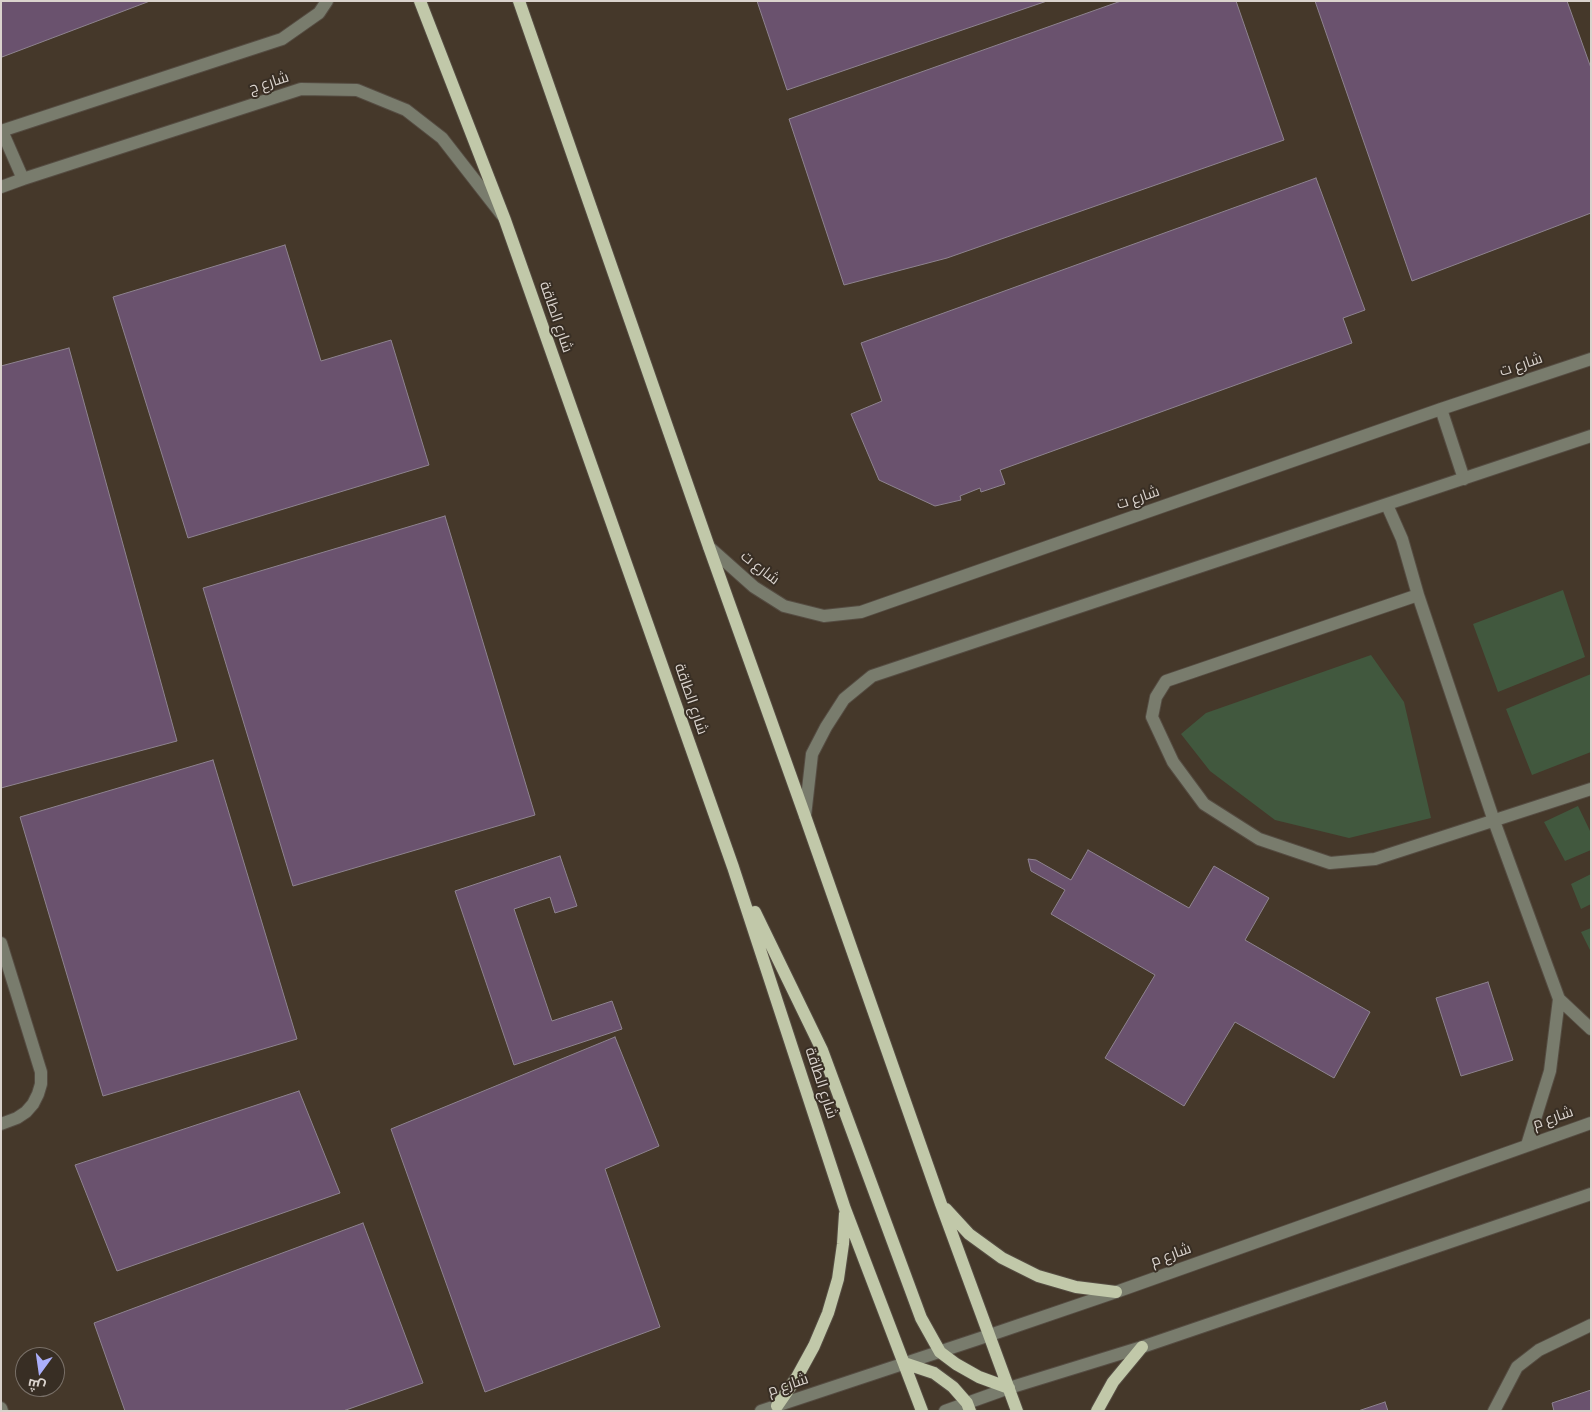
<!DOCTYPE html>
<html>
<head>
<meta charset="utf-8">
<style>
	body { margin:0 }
	#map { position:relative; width:1592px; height:1412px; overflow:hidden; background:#382e24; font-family:Cabin,Cairo,sans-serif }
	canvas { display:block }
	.frame { position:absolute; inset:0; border:2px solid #dad3cd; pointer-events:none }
	.north { position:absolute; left:15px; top:1347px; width:50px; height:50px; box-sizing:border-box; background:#382e24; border:1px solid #797068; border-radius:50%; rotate:194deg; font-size:14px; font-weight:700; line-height:20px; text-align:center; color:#dad3cd }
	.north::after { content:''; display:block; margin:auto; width:18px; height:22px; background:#abaffb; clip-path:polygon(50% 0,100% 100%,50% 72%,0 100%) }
</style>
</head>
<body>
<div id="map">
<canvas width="1592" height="1412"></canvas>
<div class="frame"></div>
<div class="north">ش</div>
</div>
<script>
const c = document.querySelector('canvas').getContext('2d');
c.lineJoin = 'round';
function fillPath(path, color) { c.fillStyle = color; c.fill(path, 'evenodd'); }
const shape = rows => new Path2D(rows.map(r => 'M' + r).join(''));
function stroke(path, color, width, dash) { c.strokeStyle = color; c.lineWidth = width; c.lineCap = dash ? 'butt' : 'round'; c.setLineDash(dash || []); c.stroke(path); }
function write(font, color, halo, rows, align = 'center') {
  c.font = font + ' Cabin,Cairo,sans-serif'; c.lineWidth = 4; c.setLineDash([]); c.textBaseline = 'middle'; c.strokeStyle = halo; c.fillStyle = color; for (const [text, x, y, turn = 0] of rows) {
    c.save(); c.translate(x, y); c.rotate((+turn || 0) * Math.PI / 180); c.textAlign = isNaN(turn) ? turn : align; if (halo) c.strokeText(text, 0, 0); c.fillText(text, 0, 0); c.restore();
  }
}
fillPath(shape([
	[1,1,1591,1,1591,1411,1,1411],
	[25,1357,55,1357,55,1387,25,1387]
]), '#45382a');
fillPath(shape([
	[1563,590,1585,657,1498,692,1473,624],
	[1371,655,1404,702,1431,818,1349,838,1275,820,1210,771,1181,734,1206,713],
	[1591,674,1591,752,1532,775,1506,709],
	[1578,806,1591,833,1591,850,1565,861,1544,822],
	[1591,874,1591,904,1581,909,1571,884],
	[1591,928,1591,952,1581,932]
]), '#41583e');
const building = shape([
	[1,1,150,1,2,57,1,54,1,1],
	[757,1,1047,1,787,90,757,1],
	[1121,1,1236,1,1284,140,947,258,844,285,789,119,1121,1],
	[1315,1,1567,1,1591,68,1591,213,1412,281,1315,1],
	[1316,178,1365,310,1343,318,1352,343,1000,470,1005,484,981,492,980,488,960,496,961,500,935,506,879,480,851,414,882,401,861,343,1316,178],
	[285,245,321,361,391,340,429,465,188,538,113,297,285,245],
	[69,348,177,741,1,788,1,366,69,348],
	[445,516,535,815,293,886,203,588,445,516],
	[213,760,297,1039,103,1096,20,817,213,760],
	[1088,850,1189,908,1214,866,1269,898,1245,940,1370,1012,1334,1078,1235,1022,1184,1106,1105,1058,1155,975,1051,914,1065,890,1031,871,1028,859,1036,860,1071,880,1088,850],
	[560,856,577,906,555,913,550,897,514,909,552,1021,612,1001,622,1029,514,1065,455,891,560,856],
	[1488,982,1513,1060,1461,1076,1436,998,1488,982],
	[615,1037,659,1146,605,1169,660,1327,485,1392,391,1129,615,1037],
	[299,1091,340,1193,117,1271,75,1165,299,1091],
	[363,1223,423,1383,343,1411,125,1411,94,1323,363,1223],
	[1591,1390,1591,1411,1554,1411,1552,1403,1591,1390],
	[1385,1402,1388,1411,1358,1411,1385,1402]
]);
fillPath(building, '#6a526e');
stroke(building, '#8e838f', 1);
const minor = shape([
	[1,131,282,39,319,13,327,1],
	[2,131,23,179],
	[1,187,23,179,301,89,357,90,406,110,442,138,502,215],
	[1441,409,1464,479],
	[1387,505,1402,539,1418,595,1494,821,1559,999,1591,1029],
	[709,547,754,587,784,606,824,616,861,612,1441,409,1591,359],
	[1418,595,1166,681,1156,697,1152,717,1173,762,1204,804,1259,839,1330,863,1375,859,1591,789],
	[805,816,812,754,826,727,844,699,872,676,1591,436],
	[1,943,41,1072,41,1084,38,1094,33,1104,26,1112,17,1118,1,1124],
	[1527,1145,1550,1071,1559,999],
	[1,1408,2,1411],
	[761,1411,990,1335,1116,1292,1591,1123],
	[945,1411,1009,1388,1142,1347,1591,1194],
	[1494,1411,1517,1367,1539,1350,1591,1325]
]);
const major = shape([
	[420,1,505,220,733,867,845,1209,922,1411],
	[519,1,709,547,805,816,941,1204,1017,1411],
	[755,912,822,1050,921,1318,940,1352,956,1364,979,1377,1009,1388],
	[946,1209,969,1234,1002,1258,1038,1276,1076,1287,1116,1292],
	[904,1363,934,1373,953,1387,967,1403,970,1411],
	[777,1406,797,1377,814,1346,828,1313,838,1279,843,1244,845,1214],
	[1097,1411,1113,1382,1142,1347]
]);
stroke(minor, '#554c42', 14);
stroke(major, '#554c42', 14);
stroke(minor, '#797c6d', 12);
stroke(major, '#c1c8a9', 12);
write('15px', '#dad3cd', '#382e24', [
	["شارع ج",269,83,-18],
	["شارع الطاقة",556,317,71],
	["شارع ت",1521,365,-19],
	["شارع ت",1138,498,-19],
	["شارع ت",760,568,38],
	["شارع الطاقة",691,699,71],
	["شارع الطاقة",821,1083,72],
	["شارع م",1553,1118,-19],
	["شارع م",1171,1255,-20],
	["شارع م",788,1385,-18]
]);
</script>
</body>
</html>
